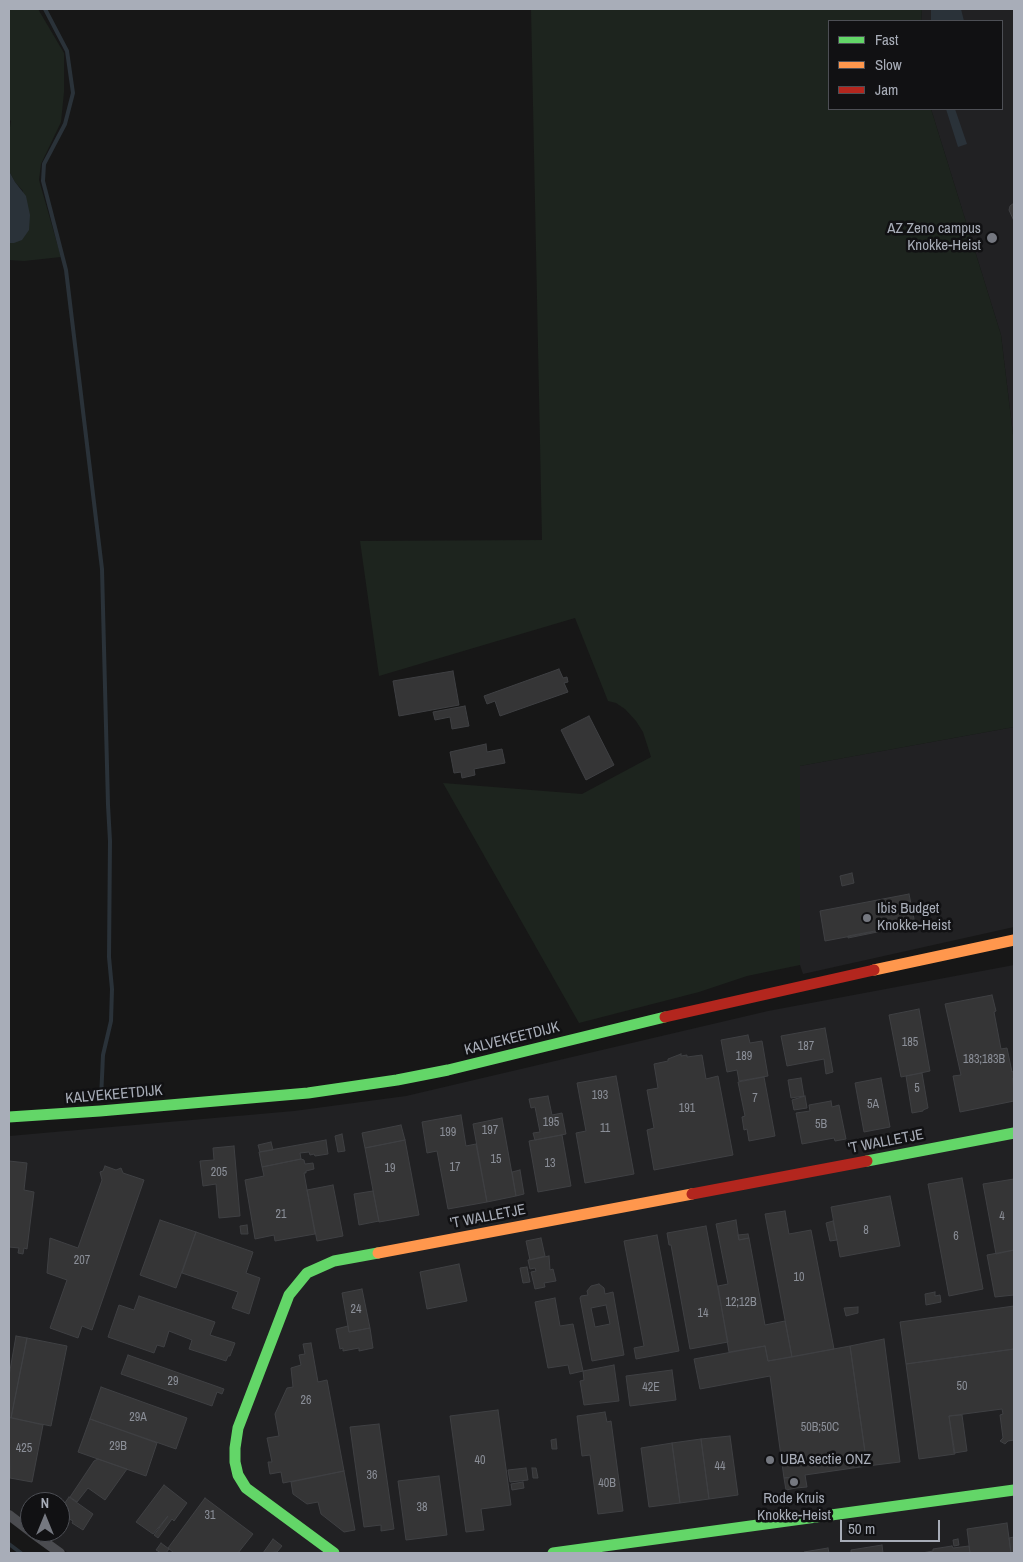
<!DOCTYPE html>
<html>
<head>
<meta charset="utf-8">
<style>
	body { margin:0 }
	#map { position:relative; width:1023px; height:1562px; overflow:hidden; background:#171717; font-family:"Archivo Narrow",sans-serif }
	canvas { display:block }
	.frame { position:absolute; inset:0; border:10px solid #a8adb8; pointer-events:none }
	.legend { position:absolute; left:828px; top:20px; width:175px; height:90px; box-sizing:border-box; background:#111113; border:1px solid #4d4f55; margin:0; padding:6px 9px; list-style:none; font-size:15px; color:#a8adb8 }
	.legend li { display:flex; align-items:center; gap:10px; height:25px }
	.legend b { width:25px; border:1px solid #4d4f55 }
	.north { position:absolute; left:20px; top:1492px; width:50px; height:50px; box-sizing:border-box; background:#111113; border:1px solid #4d4f55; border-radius:50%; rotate:0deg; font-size:14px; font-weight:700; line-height:20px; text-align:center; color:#a8adb8 }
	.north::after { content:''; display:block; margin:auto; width:18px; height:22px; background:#757880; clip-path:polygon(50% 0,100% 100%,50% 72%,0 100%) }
	.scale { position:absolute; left:840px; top:1520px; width:100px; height:22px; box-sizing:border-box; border:2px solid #a8adb8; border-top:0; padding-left:6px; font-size:15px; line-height:18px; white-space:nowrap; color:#a8adb8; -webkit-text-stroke:4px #111113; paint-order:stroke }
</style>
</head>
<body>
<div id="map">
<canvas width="1023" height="1562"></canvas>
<div class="frame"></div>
<ul class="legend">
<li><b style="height:6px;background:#63d668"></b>Fast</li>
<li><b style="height:6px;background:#ff974d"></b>Slow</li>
<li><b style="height:6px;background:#b3261e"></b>Jam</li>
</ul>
<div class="north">N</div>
<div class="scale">50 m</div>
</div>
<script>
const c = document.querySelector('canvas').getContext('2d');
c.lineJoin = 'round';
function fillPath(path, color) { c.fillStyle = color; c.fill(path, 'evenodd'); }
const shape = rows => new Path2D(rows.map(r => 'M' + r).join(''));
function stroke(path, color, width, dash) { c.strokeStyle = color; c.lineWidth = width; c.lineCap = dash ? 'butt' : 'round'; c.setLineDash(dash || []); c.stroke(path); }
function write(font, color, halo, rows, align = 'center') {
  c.font = font + ' "Archivo Narrow",sans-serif'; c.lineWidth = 5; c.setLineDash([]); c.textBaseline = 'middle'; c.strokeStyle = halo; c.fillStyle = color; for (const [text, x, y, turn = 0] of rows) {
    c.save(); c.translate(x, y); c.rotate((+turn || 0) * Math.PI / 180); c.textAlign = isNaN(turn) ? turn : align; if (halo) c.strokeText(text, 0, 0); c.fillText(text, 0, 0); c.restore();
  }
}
fillPath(shape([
	[922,9,1014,9,1014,443,1001,335,931,109,1002,109,1002,21,921,21],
	[1014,727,1014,927,803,974,800,965,799,766],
	[1014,965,1014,1553,68,1553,40,1532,60,1532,60,1502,30,1502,30,1525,9,1509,9,1136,294,1111,406,1096,768,1011]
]), '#212123');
fillPath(shape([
	[9,9,38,9,64,53,64,92,61,122,41,164,39,180,61,257,24,261,9,260,9,243,14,243,23,191,15,182,9,171,9,133,11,121,9,119],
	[531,9,922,9,921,21,829,21,829,109,931,109,1001,335,1014,443,1014,727,800,766,800,965,747,976,699,992,579,1023,443,783,582,794,651,757,643,732,636,721,625,709,616,703,608,701,575,618,379,676,360,541,542,540]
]), '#1d241e');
fillPath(shape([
	[931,9,961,9,964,21,931,21],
	[946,109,955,109,967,144,958,147],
	[9,171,15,182,26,196,30,215,29,230,22,240,14,243,9,243]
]), '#2a3239');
stroke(shape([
	[45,9,67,51,73,93,65,124,44,164,43,181,66,270,102,569,108,805,110,841,109,957,112,989,111,1021,103,1055,101,1099],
	[9,1544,21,1553]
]), '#2a3239', 4);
const building = shape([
	[1014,203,1014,221,1009,210,1010,206,1014,203],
	[559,669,563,678,567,677,568,682,564,683,568,692,500,716,495,701,487,704,484,696,559,669],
	[453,671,459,705,399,716,393,681,453,671],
	[465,706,469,726,452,729,450,717,435,720,433,712,465,706],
	[589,716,614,765,586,780,561,730,589,716],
	[486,744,487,752,502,749,505,763,474,769,475,775,462,778,461,772,454,773,450,752,486,744],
	[852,873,854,883,842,886,840,876,852,873],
	[909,894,915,924,825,941,820,911,909,894],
	[891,928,892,929,848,938,848,936,891,928],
	[992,995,996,1011,994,1012,1001,1049,1007,1048,1012,1072,1014,1071,1014,1077,1013,1078,1014,1101,960,1112,953,1076,961,1075,945,1004,992,995],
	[919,1009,930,1071,901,1077,889,1015,919,1009],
	[825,1028,833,1072,826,1074,824,1059,787,1066,781,1036,825,1028],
	[748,1035,750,1043,762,1041,768,1076,739,1081,737,1070,727,1072,721,1040,748,1035],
	[681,1054,681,1056,687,1055,687,1057,702,1055,706,1079,718,1076,733,1155,654,1170,647,1130,654,1128,647,1090,658,1088,654,1064,668,1061,668,1059,681,1054],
	[922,1073,928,1108,923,1110,923,1111,912,1113,906,1076,922,1073],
	[616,1076,634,1174,585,1183,576,1133,586,1131,577,1083,616,1076],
	[764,1077,775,1136,749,1141,747,1129,744,1130,742,1117,745,1116,738,1082,764,1077],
	[801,1078,804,1096,791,1098,788,1080,801,1078],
	[881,1078,890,1127,864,1132,855,1083,881,1078],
	[548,1096,552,1115,562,1113,566,1134,535,1140,533,1133,540,1132,535,1107,531,1108,529,1099,548,1096],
	[805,1096,807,1108,794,1110,792,1100,805,1096],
	[831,1101,832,1107,839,1105,846,1139,835,1141,834,1138,802,1144,796,1113,810,1111,809,1105,831,1101],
	[461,1115,466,1146,476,1144,487,1202,448,1209,437,1151,427,1153,422,1122,461,1115],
	[502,1118,516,1196,487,1202,473,1124,502,1118],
	[401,1125,405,1140,365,1148,362,1133,401,1125],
	[342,1134,345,1151,338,1152,335,1136,342,1134],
	[562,1135,571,1186,538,1192,529,1141,562,1135],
	[326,1140,328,1154,315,1156,314,1154,310,1155,309,1152,300,1153,301,1159,262,1167,259,1152,326,1140],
	[405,1140,419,1215,379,1222,365,1148,405,1140],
	[271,1142,273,1150,260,1152,258,1145,271,1142],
	[234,1146,240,1216,219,1218,216,1184,203,1186,200,1161,214,1160,213,1148,234,1146],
	[301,1159,304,1160,305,1164,313,1163,314,1169,306,1171,306,1173,304,1173,315,1234,275,1241,274,1235,255,1239,245,1180,264,1176,262,1167,301,1159],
	[9,1161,27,1163,24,1190,34,1192,27,1249,24,1248,23,1254,18,1253,19,1248,9,1247,9,1161],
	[105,1166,116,1170,121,1168,123,1173,144,1180,92,1330,82,1326,78,1338,50,1328,67,1280,47,1273,50,1238,78,1248,102,1180,100,1172,103,1171,105,1166],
	[520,1170,524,1194,516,1196,512,1172,520,1170],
	[962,1178,983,1289,949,1296,928,1184,962,1178],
	[1014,1179,1014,1250,996,1254,983,1184,1014,1179],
	[333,1185,343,1236,317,1241,307,1190,333,1185],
	[373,1191,379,1221,359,1225,354,1194,373,1191],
	[890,1196,900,1246,840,1257,831,1207,890,1196],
	[785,1211,789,1234,811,1230,834,1349,792,1357,765,1214,785,1211],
	[160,1220,196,1232,176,1288,140,1275,160,1220],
	[736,1220,739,1240,749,1238,765,1325,785,1321,792,1357,768,1361,765,1346,729,1352,718,1286,728,1284,716,1224,736,1220],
	[833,1221,837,1240,830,1241,826,1223,833,1221],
	[247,1225,248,1234,241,1234,240,1226,247,1225],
	[706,1226,728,1342,690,1349,671,1245,669,1245,667,1233,706,1226],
	[196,1232,253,1252,246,1273,260,1278,249,1314,232,1308,238,1292,182,1273,196,1232],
	[748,1234,749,1238,739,1240,738,1235,748,1234],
	[657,1235,679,1351,636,1359,634,1348,644,1346,624,1241,657,1235],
	[541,1238,545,1256,530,1260,526,1241,541,1238],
	[1014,1250,1014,1295,995,1297,987,1255,1014,1250],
	[549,1256,550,1270,553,1269,556,1281,544,1283,545,1287,535,1289,531,1272,536,1271,535,1268,530,1269,528,1260,549,1256],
	[459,1264,467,1301,427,1309,420,1272,459,1264],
	[527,1267,530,1282,523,1283,520,1268,527,1267],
	[599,1284,604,1288,605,1294,613,1292,624,1355,592,1361,580,1298,581,1296,588,1295,587,1291,591,1286,599,1284],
	[606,1305,610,1324,595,1327,591,1308,606,1305],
	[362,1289,370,1328,349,1332,342,1293,362,1289],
	[935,1292,935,1296,940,1295,941,1302,926,1305,925,1294,935,1292],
	[139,1296,215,1322,210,1335,235,1343,230,1356,228,1356,226,1361,189,1349,192,1340,169,1331,164,1347,157,1345,154,1353,108,1337,119,1305,134,1310,139,1296],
	[555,1298,560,1326,573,1324,583,1371,570,1374,568,1365,548,1368,535,1302,555,1298],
	[1014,1306,1014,1349,906,1364,900,1322,1014,1306],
	[858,1307,858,1313,846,1316,844,1308,858,1307],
	[348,1326,349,1332,370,1328,373,1348,359,1351,359,1348,343,1351,343,1348,340,1349,336,1329,348,1326],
	[16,1336,27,1338,11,1418,9,1417,9,1376,16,1336],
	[27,1338,67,1346,51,1426,11,1418,27,1338],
	[884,1339,900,1462,867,1466,850,1346,884,1339],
	[311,1343,318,1382,327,1380,344,1471,283,1483,281,1472,270,1474,268,1462,272,1462,267,1438,279,1436,275,1414,287,1388,293,1387,291,1368,301,1365,299,1355,305,1354,303,1344,311,1343],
	[765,1346,768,1361,850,1346,867,1466,805,1475,807,1487,796,1488,794,1477,784,1478,770,1376,700,1389,694,1359,765,1346],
	[1014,1349,1014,1440,1008,1441,1005,1444,1000,1441,1003,1438,1000,1415,1003,1414,1002,1409,949,1416,955,1454,919,1459,906,1364,1014,1349],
	[128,1355,224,1389,222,1394,217,1392,212,1406,121,1374,128,1355],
	[614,1365,619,1401,584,1405,580,1381,584,1380,583,1371,614,1365],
	[672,1370,676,1400,630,1406,626,1376,672,1370],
	[101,1387,187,1418,176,1449,90,1419,101,1387],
	[498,1410,511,1505,481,1509,484,1530,466,1532,450,1416,498,1410],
	[605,1412,607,1422,611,1421,623,1511,598,1514,590,1455,582,1456,577,1416,605,1412],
	[962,1415,967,1451,954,1453,949,1416,962,1415],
	[9,1417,43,1425,32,1482,10,1478,9,1417],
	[90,1419,157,1443,146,1476,78,1452,90,1419],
	[379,1424,394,1529,381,1531,381,1525,364,1527,350,1427,379,1424],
	[730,1436,738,1495,709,1499,701,1439,730,1436],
	[556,1439,557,1449,552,1449,551,1440,556,1439],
	[701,1439,709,1499,680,1503,672,1443,701,1439],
	[672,1443,680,1503,649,1507,641,1448,672,1443],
	[98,1459,127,1469,105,1500,88,1488,77,1502,70,1497,94,1461,98,1459],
	[526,1468,528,1480,510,1482,508,1470,526,1468],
	[532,1468,536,1468,538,1478,533,1478,532,1468],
	[344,1471,355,1530,344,1532,321,1514,318,1502,307,1504,293,1494,291,1482,344,1471],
	[439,1476,447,1535,406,1540,398,1481,439,1476],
	[794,1477,796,1488,786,1490,784,1478,794,1477],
	[523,1482,524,1488,512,1490,511,1484,523,1482],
	[164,1485,187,1503,174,1521,172,1519,158,1538,154,1535,168,1516,153,1534,136,1522,164,1485],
	[69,1497,93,1514,83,1530,72,1523,73,1521,60,1514,60,1510,69,1497],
	[205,1498,253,1534,238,1553,174,1553,168,1548,205,1498],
	[1007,1523,1011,1553,970,1553,967,1529,1007,1523],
	[1014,1537,1014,1552,1011,1553,1009,1538,1014,1537],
	[273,1539,282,1546,277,1552,263,1553,273,1539],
	[958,1539,959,1545,954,1546,953,1540,958,1539],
	[161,1543,169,1549,166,1553,161,1553,156,1550,161,1543],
	[882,1545,883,1553,851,1553,851,1550,882,1545],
	[952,1546,953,1548,969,1546,970,1553,922,1553,933,1551,933,1549,952,1546],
	[828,1548,829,1553,805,1553,804,1552,828,1548]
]);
fillPath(building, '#353536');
stroke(building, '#3f4043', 1);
stroke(shape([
	[9,1515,30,1531],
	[31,1532,60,1553]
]), '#4b4c50', 10);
stroke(shape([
	[9,1117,100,1111,308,1093,397,1080,448,1070,665,1017],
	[867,1161,1014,1133],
	[334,1553,246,1488,238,1475,235,1462,235,1448,238,1428,289,1295,307,1273,334,1261,378,1253],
	[553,1553,1014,1490]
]), '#63d668', 11);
stroke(shape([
	[874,970,1014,940],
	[378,1253,692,1194]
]), '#ff974d', 11);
stroke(shape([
	[665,1017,874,970],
	[692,1194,867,1161]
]), '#b3261e', 11);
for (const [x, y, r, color] of [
	[992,238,6,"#757880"],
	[867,918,5,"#757880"],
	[770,1460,5,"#757880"],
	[794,1482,5,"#757880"]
]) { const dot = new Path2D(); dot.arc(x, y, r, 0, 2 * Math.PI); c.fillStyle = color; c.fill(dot); stroke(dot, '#111113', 2); }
write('12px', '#8b8f98', null, [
	["185",910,1043],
	["187",806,1047],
	["189",744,1057],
	["183;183B",984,1060],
	["5",917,1089],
	["193",600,1096],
	["7",755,1099],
	["5A",873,1105],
	["191",687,1109],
	["195",551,1123],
	["5B",821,1125],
	["11",605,1129],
	["197",490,1131],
	["199",448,1133],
	["15",496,1160],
	["13",550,1164],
	["17",455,1168],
	["19",390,1169],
	["205",219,1173],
	["21",281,1215],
	["4",1002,1217],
	["8",866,1231],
	["6",956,1237],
	["207",82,1261],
	["10",799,1278],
	["12;12B",741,1303],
	["24",356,1310],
	["14",703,1314],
	["29",173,1382],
	["50",962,1387],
	["42E",651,1388],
	["26",306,1401],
	["29A",138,1418],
	["50B;50C",820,1428],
	["29B",118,1447],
	["425",24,1449],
	["40",480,1461],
	["44",720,1467],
	["36",372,1476],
	["40B",607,1484],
	["38",422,1508],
	["31",210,1516]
]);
write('15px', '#a8adb8', '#111113', [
	["AZ Zeno campus",981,229,"right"],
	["Knokke-Heist",981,246,"right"],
	["Ibis Budget",877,909],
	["Knokke-Heist",877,926],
	["UBA sectie ONZ",780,1460],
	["Rode Kruis",794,1499,"center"],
	["Knokke-Heist",794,1516,"center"]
], 'left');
write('15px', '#a8adb8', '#111113', [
	["KALVEKEETDIJK",512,1039,-14],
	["KALVEKEETDIJK",114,1095,-5],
	["'T WALLETJE",886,1142,-11],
	["'T WALLETJE",488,1217,-11]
]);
</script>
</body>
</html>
